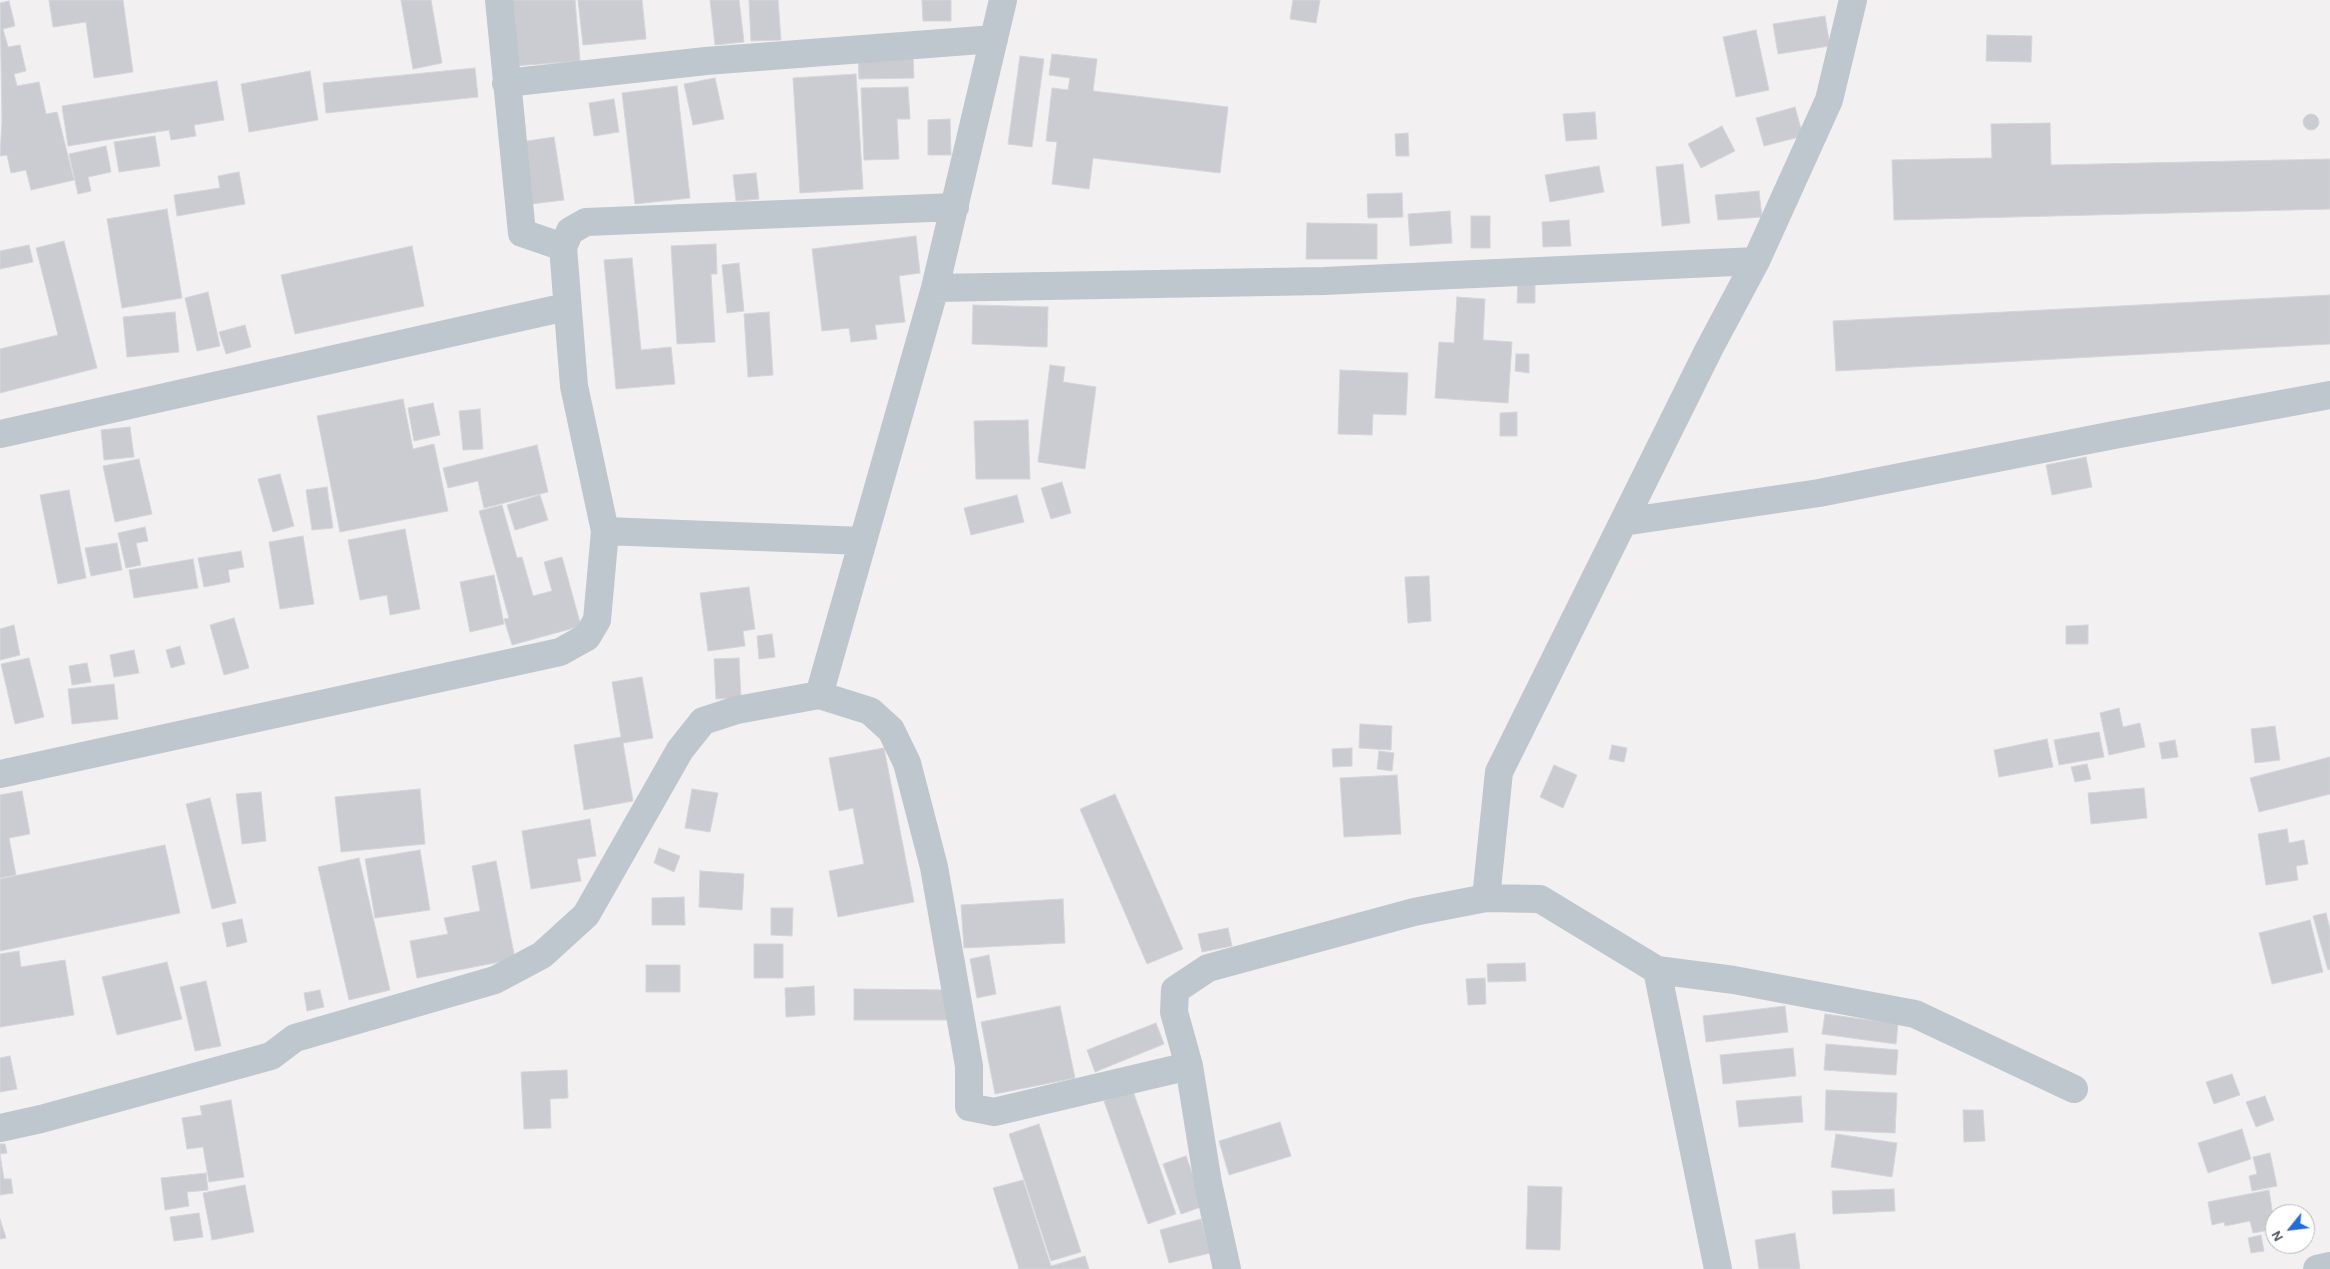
<!DOCTYPE html>
<html>
<head>
<meta charset="utf-8">
<style>
	body { margin:0 }
	#map { position:relative; width:2330px; height:1269px; overflow:hidden; background:#f2f0f0; font-family:Karla,sans-serif }
	canvas { display:block }
	.north { position:absolute; left:2265px; top:1204px; width:50px; height:50px; box-sizing:border-box; background:#fff; border:1px solid #b6babe; border-radius:50%; rotate:241deg; font-size:14px; font-weight:700; line-height:20px; text-align:center; color:#48525c }
	.north::after { content:''; display:block; margin:auto; width:18px; height:22px; background:#216ddb; clip-path:polygon(50% 0,100% 100%,50% 72%,0 100%) }
</style>
</head>
<body>
<div id="map">
<canvas width="2330" height="1269"></canvas>
<div class="north">N</div>
</div>
<script>
const c = document.querySelector('canvas').getContext('2d');
c.lineJoin = 'round';
function fillPath(path, color) { c.fillStyle = color; c.fill(path, 'evenodd'); }
const shape = rows => new Path2D(rows.map(r => 'M' + r).join(''));
function stroke(path, color, width, dash) { c.strokeStyle = color; c.lineWidth = width; c.lineCap = dash ? 'butt' : 'round'; c.setLineDash(dash || []); c.stroke(path); }
const building = shape([
	[49,0,123,0,133,72,94,78,86,22,53,27,49,0],
	[401,0,431,0,442,63,413,69,401,0],
	[508,0,575,0,580,61,514,66,508,0],
	[578,0,642,0,646,39,583,45,578,0],
	[710,0,739,0,744,42,715,45,710,0],
	[749,0,778,0,781,40,751,41,749,0],
	[922,0,951,0,951,21,923,21,922,0],
	[1293,0,1320,0,1316,23,1290,19,1293,0],
	[9,1,15,26,3,29,8,47,20,45,26,71,14,74,17,86,39,82,46,114,57,112,74,180,31,190,26,170,11,173,7,155,0,156,2,121,0,3,9,1],
	[1825,16,1830,46,1778,54,1773,24,1825,16],
	[1756,30,1769,90,1736,97,1723,37,1756,30],
	[1987,35,2032,36,2031,62,1986,61,1987,35],
	[913,54,914,78,859,79,858,55,913,54],
	[1052,54,1097,59,1093,91,1228,107,1220,173,1093,158,1089,189,1052,184,1057,142,1046,141,1052,88,1068,90,1070,78,1049,75,1052,54],
	[1020,56,1044,59,1032,147,1008,144,1020,56],
	[475,68,478,97,326,113,323,83,475,68],
	[310,71,318,120,249,132,241,84,310,71],
	[856,74,863,189,800,193,793,78,856,74],
	[715,78,724,119,693,125,684,84,715,78],
	[217,81,224,120,194,125,196,136,171,140,169,130,68,146,62,106,217,81],
	[677,86,690,198,635,204,622,93,677,86],
	[908,87,910,119,897,119,899,159,864,160,861,88,908,87],
	[614,99,619,132,594,136,589,103,614,99],
	[1795,107,1803,136,1764,146,1756,118,1795,107],
	[1595,112,1597,139,1566,141,1563,114,1595,112],
	'2303 122a8 8 0 1 1 16 0a8 8 0 1 1-16 0Z',
	[950,119,951,155,928,155,928,120,950,119],
	[2050,123,2051,165,2330,159,2330,209,1894,220,1892,160,1992,158,1991,124,2050,123],
	[1722,126,1735,151,1701,168,1688,144,1722,126],
	[1408,133,1409,156,1396,156,1395,134,1408,133],
	[155,136,160,166,119,172,114,142,155,136],
	[554,137,564,200,531,204,521,142,554,137],
	[106,146,111,172,88,177,91,191,78,194,69,154,106,146],
	[1683,164,1690,223,1662,226,1656,167,1683,164],
	[1599,166,1604,192,1550,202,1545,175,1599,166],
	[239,172,245,204,177,216,174,195,220,188,218,176,239,172],
	[756,173,759,199,736,201,733,175,756,173],
	[1759,191,1762,217,1718,220,1715,195,1759,191],
	[1402,193,1403,217,1368,218,1367,194,1402,193],
	[167,209,182,298,122,308,107,219,167,209],
	[1450,211,1452,243,1410,246,1408,214,1450,211],
	[1471,216,1490,216,1490,248,1471,248,1471,216],
	[1569,220,1571,246,1543,247,1542,222,1569,220],
	[1307,223,1377,224,1377,259,1306,259,1307,223],
	[916,236,920,273,899,276,905,322,875,325,877,339,851,342,849,328,822,331,812,249,916,236],
	[64,241,97,368,0,393,0,349,58,335,36,248,64,241],
	[716,244,717,274,711,274,715,342,677,344,671,246,716,244],
	[29,245,33,262,0,269,0,251,29,245],
	[412,246,424,306,295,334,281,275,412,246],
	[632,258,641,350,671,347,675,384,616,389,604,260,632,258],
	[739,263,744,311,727,313,722,265,739,263],
	[1518,276,1535,276,1535,303,1517,303,1518,276],
	[208,292,220,346,197,351,185,298,208,292],
	[2330,295,2330,344,1836,371,1833,321,2330,295],
	[1457,297,1485,299,1483,340,1512,342,1508,403,1435,398,1439,342,1454,343,1457,297],
	[973,305,1048,307,1047,347,972,344,973,305],
	[175,312,179,352,127,357,123,317,175,312],
	[769,312,773,375,748,377,744,314,769,312],
	[245,325,251,347,226,354,219,332,245,325],
	[1516,354,1529,354,1529,373,1515,371,1516,354],
	[1050,365,1065,367,1063,382,1096,387,1085,469,1038,462,1050,365],
	[1340,370,1408,373,1406,415,1373,414,1372,435,1338,434,1340,370],
	[403,399,413,449,434,444,448,511,340,532,317,416,403,399],
	[433,403,440,435,414,441,408,408,433,403],
	[480,409,483,449,463,450,459,411,480,409],
	[1517,412,1517,436,1500,436,1500,413,1517,412],
	[1028,420,1030,479,976,479,974,421,1028,420],
	[130,427,134,457,104,460,101,430,130,427],
	[537,445,548,492,484,508,478,481,448,488,443,468,537,445],
	[2086,457,2092,487,2052,495,2046,465,2086,457],
	[139,459,152,514,115,522,103,466,139,459],
	[280,474,294,526,273,532,258,479,280,474],
	[1062,482,1071,513,1051,519,1041,488,1062,482],
	[327,487,333,528,312,530,306,490,327,487],
	[69,490,86,578,58,584,40,495,69,490],
	[540,495,548,520,515,530,507,505,540,495],
	[1017,495,1024,522,971,535,964,508,1017,495],
	[502,505,517,558,522,557,533,596,552,591,544,562,562,557,581,626,512,645,504,619,509,618,479,511,502,505],
	[145,527,148,541,136,543,141,565,126,568,118,533,145,527],
	[405,529,420,609,390,615,387,595,360,600,348,540,405,529],
	[303,536,314,604,280,609,269,542,303,536],
	[117,543,122,570,91,576,85,548,117,543],
	[241,551,244,567,228,570,230,582,204,587,198,558,241,551],
	[193,559,198,588,134,598,129,570,193,559],
	[494,575,504,624,470,632,460,582,494,575],
	[1429,576,1431,621,1408,623,1405,577,1429,576],
	[749,587,755,629,743,631,745,646,708,651,700,593,749,587],
	[234,618,249,668,224,675,210,625,234,618],
	[14,625,20,655,0,660,0,629,14,625],
	[2088,625,2088,644,2066,644,2066,626,2088,625],
	[772,634,775,657,759,659,757,636,772,634],
	[180,646,185,664,171,668,166,650,180,646],
	[134,650,139,673,114,677,110,655,134,650],
	[29,658,44,717,15,724,1,664,29,658],
	[739,658,741,698,716,699,714,659,739,658],
	[87,663,91,682,72,685,69,666,87,663],
	[642,677,653,738,623,743,633,801,584,810,574,745,621,737,612,682,642,677],
	[114,684,118,719,72,724,68,689,114,684],
	[2119,708,2123,727,2140,723,2145,747,2109,755,2100,713,2119,708],
	[1360,724,1392,726,1391,750,1359,748,1360,724],
	[2275,726,2280,760,2255,763,2251,729,2275,726],
	[2099,732,2104,757,2059,765,2054,740,2099,732],
	[2047,739,2053,767,1999,777,1994,750,2047,739],
	[2175,740,2178,757,2162,759,2159,743,2175,740],
	[1612,745,1627,748,1624,762,1609,759,1612,745],
	[884,748,914,902,838,917,829,871,864,864,853,808,839,811,829,758,884,748],
	[1352,748,1352,766,1333,767,1332,749,1352,748],
	[1379,751,1394,753,1392,771,1377,769,1379,751],
	[2330,757,2330,794,2259,812,2250,778,2330,757],
	[2087,764,2091,779,2075,782,2071,767,2087,764],
	[1554,765,1577,775,1563,808,1540,797,1554,765],
	[1397,775,1401,834,1344,837,1340,778,1397,775],
	[2144,788,2147,818,2091,824,2088,793,2144,788],
	[420,789,425,844,341,852,335,797,420,789],
	[692,789,718,793,710,832,685,828,692,789],
	[22,791,30,834,9,838,16,875,0,878,0,795,22,791],
	[261,792,266,841,242,844,236,794,261,792],
	[1115,794,1183,949,1147,964,1080,809,1115,794],
	[210,798,236,903,212,909,186,804,210,798],
	[590,819,596,856,577,859,581,881,531,889,522,831,590,819],
	[2287,829,2289,843,2304,840,2308,864,2296,866,2298,880,2266,885,2258,834,2287,829],
	[165,845,180,913,0,951,0,879,165,845],
	[659,848,680,856,674,872,654,863,659,848],
	[420,850,430,910,375,918,365,859,420,850],
	[359,858,390,990,349,1000,318,867,359,858],
	[496,861,515,959,417,978,410,941,448,934,444,918,480,911,472,866,496,861],
	[700,871,744,874,742,910,699,907,700,871],
	[684,897,685,925,652,925,652,898,684,897],
	[1063,899,1065,943,964,948,961,905,1063,899],
	[771,908,793,908,792,936,771,935,771,908],
	[2326,913,2330,929,2330,969,2328,970,2313,916,2326,913],
	[242,919,247,942,227,947,222,923,242,919],
	[2310,920,2323,972,2272,984,2259,933,2310,920],
	[1228,928,1232,946,1202,952,1198,934,1228,928],
	[754,944,783,944,783,978,754,978,754,944],
	[19,951,21,967,65,960,74,1015,0,1027,0,954,19,951],
	[989,955,996,994,977,998,970,959,989,955],
	[167,962,182,1019,117,1035,102,977,167,962],
	[1525,963,1526,981,1488,982,1487,964,1525,963],
	[646,965,680,965,680,992,646,992,646,965],
	[1485,978,1486,1004,1468,1005,1466,979,1485,978],
	[206,981,221,1046,195,1051,180,987,206,981],
	[814,986,815,1015,786,1017,785,988,814,986],
	[854,989,948,990,948,1020,854,1020,854,989],
	[320,990,324,1007,307,1011,304,993,320,990],
	[1060,1006,1075,1078,995,1094,981,1022,1060,1006],
	[1785,1006,1788,1032,1706,1042,1703,1016,1785,1006],
	[1825,1014,1898,1024,1896,1044,1822,1034,1825,1014],
	[1156,1023,1164,1044,1095,1072,1087,1050,1156,1023],
	[1826,1044,1898,1050,1896,1075,1824,1070,1826,1044],
	[1793,1048,1796,1076,1723,1084,1720,1055,1793,1048],
	[10,1056,17,1089,0,1092,0,1058,10,1056],
	[567,1070,568,1098,550,1099,551,1128,524,1129,521,1072,567,1070],
	[2232,1074,2240,1095,2214,1104,2206,1082,2232,1074],
	[1826,1090,1897,1093,1895,1133,1825,1130,1826,1090],
	[1133,1091,1176,1214,1148,1224,1104,1101,1133,1091],
	[1801,1096,1803,1122,1739,1127,1736,1101,1801,1096],
	[2265,1096,2274,1120,2256,1127,2246,1102,2265,1096],
	[231,1100,244,1177,209,1182,203,1147,187,1149,182,1118,202,1115,200,1106,231,1100],
	[1963,1110,1983,1110,1985,1141,1964,1142,1963,1110],
	[1280,1122,1291,1156,1229,1175,1219,1141,1280,1122],
	[1039,1124,1081,1252,1051,1261,1009,1134,1039,1124],
	[2242,1129,2251,1159,2208,1173,2198,1143,2242,1129],
	[1836,1134,1897,1143,1892,1177,1831,1167,1836,1134],
	[0,1144,5,1144,7,1153,0,1154,0,1144],
	[2270,1153,2277,1186,2252,1191,2249,1176,2257,1174,2253,1157,2270,1153],
	[0,1155,4,1179,11,1179,13,1193,0,1195,0,1155],
	[1186,1156,1204,1206,1181,1214,1163,1164,1186,1156],
	[206,1173,208,1190,187,1192,189,1206,165,1210,161,1178,206,1173],
	[1023,1180,1051,1266,1085,1256,1089,1269,1019,1269,993,1188,1023,1180],
	[245,1185,254,1232,212,1240,203,1193,245,1185],
	[1528,1186,1562,1187,1560,1250,1526,1249,1528,1186],
	[1894,1189,1895,1211,1833,1214,1832,1191,1894,1189],
	[2269,1190,2275,1229,2253,1233,2250,1221,2225,1226,2224,1222,2212,1225,2208,1202,2269,1190],
	[199,1213,203,1237,174,1241,170,1217,199,1213],
	[0,1219,6,1238,0,1239,0,1219],
	[1201,1219,1210,1253,1169,1263,1160,1230,1201,1219],
	[1795,1233,1800,1269,1759,1269,1755,1240,1795,1233],
	[2261,1235,2264,1251,2251,1253,2248,1238,2261,1235]
]);
fillPath(building, '#caccd2');
stroke(building, '#d4d6db', 1);
stroke(shape([
	[499,0,522,233,563,247],
	[506,83,706,61,994,39],
	[935,288,1324,281,1756,261],
	[0,434,566,307],
	[1623,522,1819,493,2114,435,2330,395],
	[605,531,863,541],
	[819,695,935,288,1003,0],
	[0,774,560,652,587,637,597,620,605,531,574,386,563,247,570,231,586,222,955,207],
	[1486,898,1499,772,1709,349,1756,261,1829,100,1853,0],
	[1657,970,1718,1269],
	[0,1128,41,1119,271,1056,295,1038,495,980,542,955,586,915,680,750,703,721,737,710,819,695,870,711,891,730,907,763,934,867,969,1066,969,1107,994,1112,1189,1066],
	[1227,1269,1208,1183,1189,1066,1174,1012,1175,990,1208,968,1414,912,1486,898,1540,899,1657,970,1734,980,1915,1014,2074,1089],
	[2317,1269,2330,1266]
]), '#bec6ce', 28);
</script>
</body>
</html>
